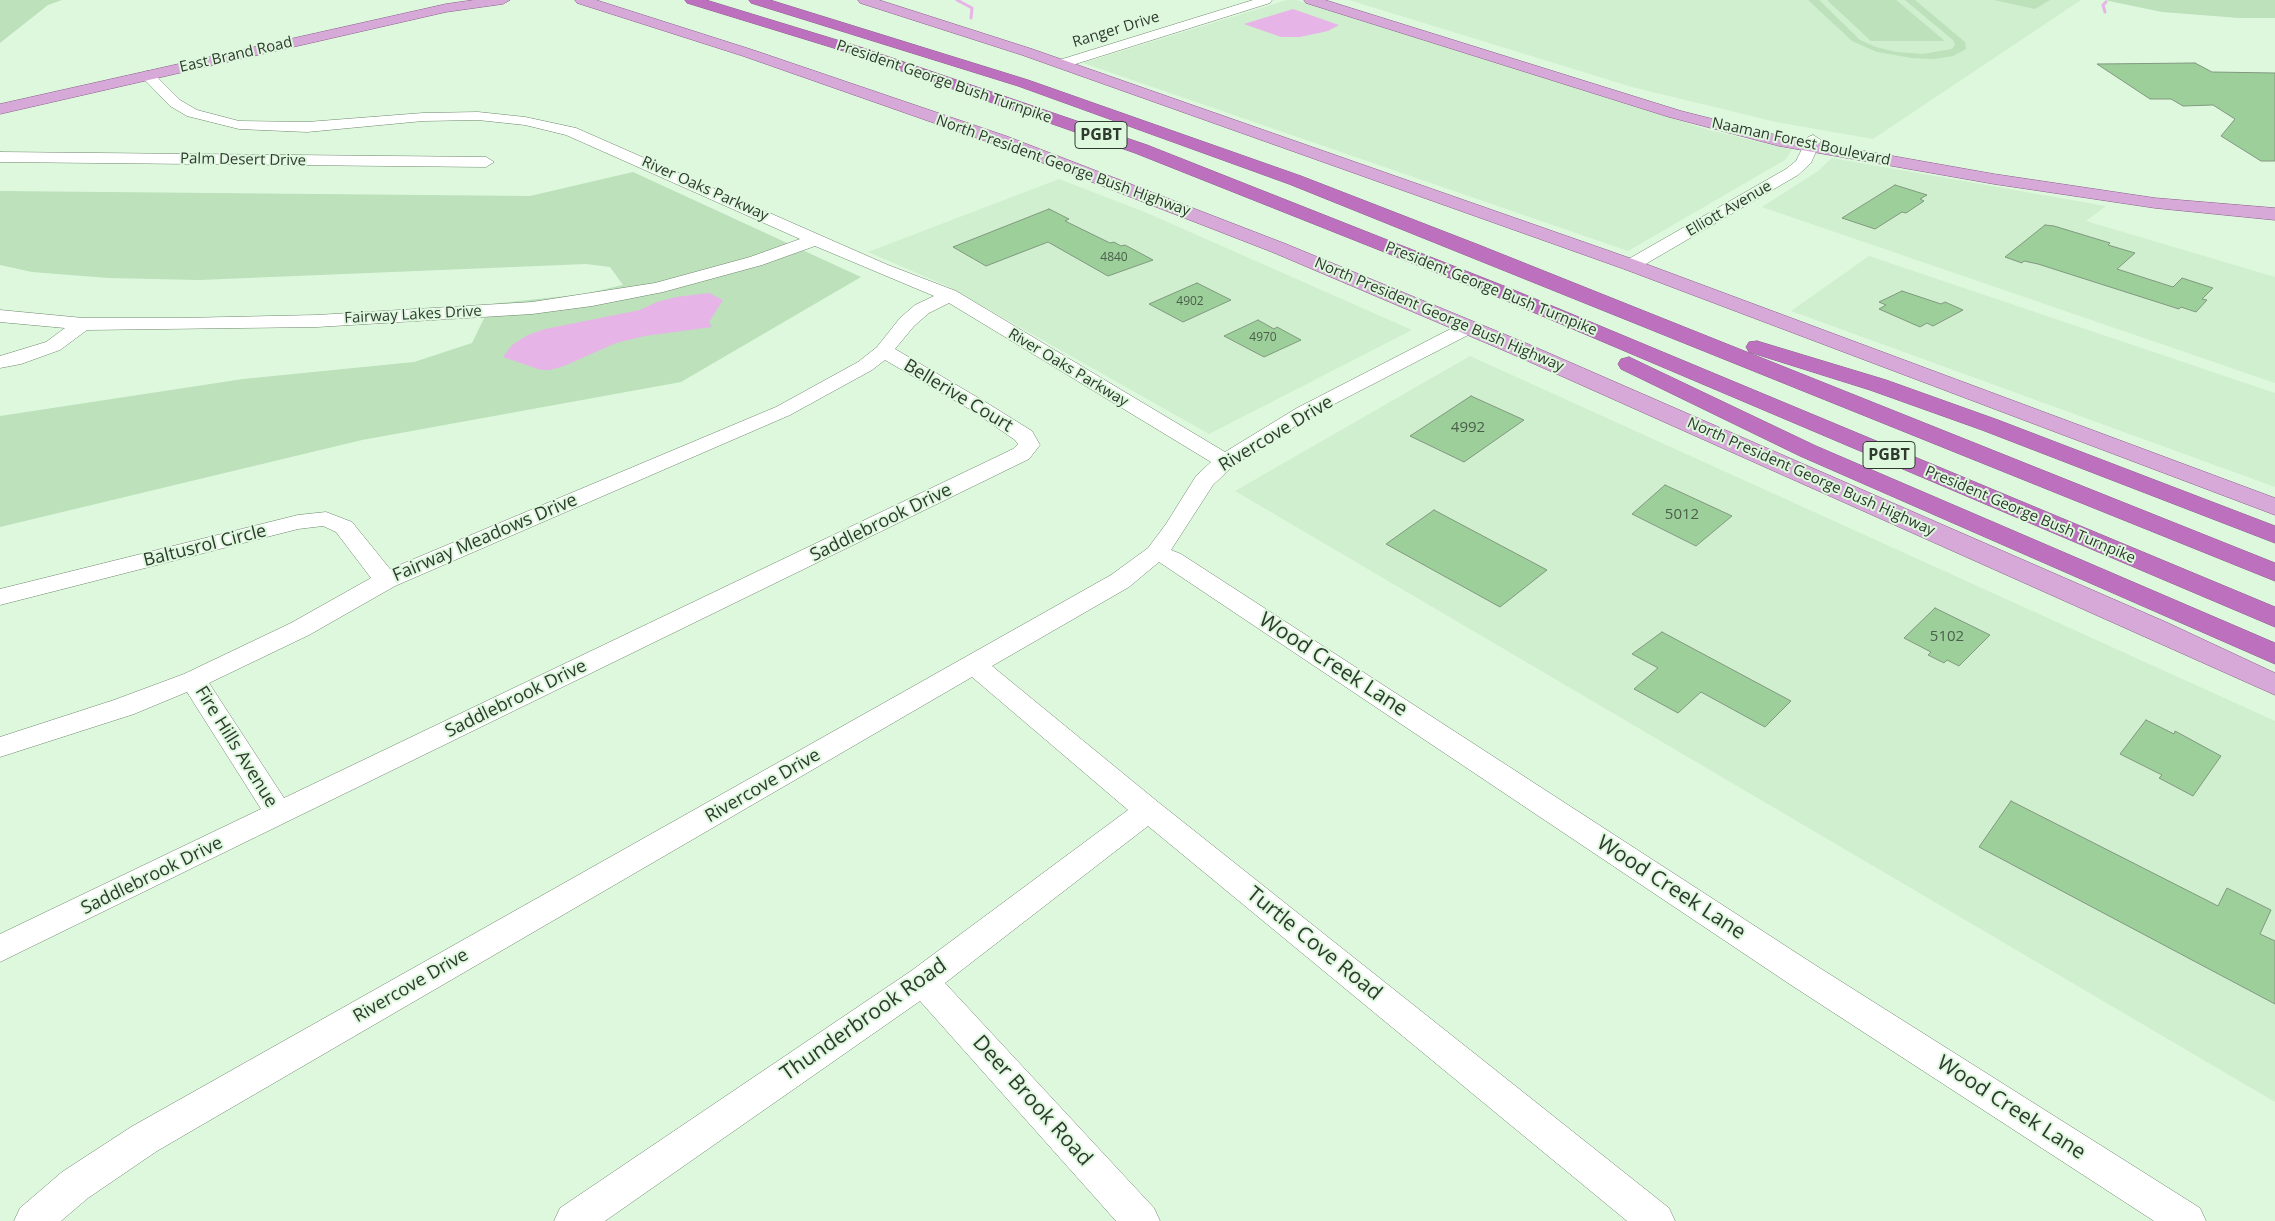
<!DOCTYPE html>
<html>
<head>
<meta charset="utf-8">
<style>
	body { margin:0 }
	canvas { display:block; background:#def8dd }
</style>
</head>
<body>
<canvas width="2275" height="1221"></canvas>
<script>
const c = document.querySelector('canvas').getContext('2d');
c.lineJoin = 'round';
function fillPath(path, color) { c.fillStyle = color; c.fill(path, 'evenodd'); }
const shape = rows => new Path2D(rows.map(r => 'M' + r).join(''));
function stroke(path, color, width, dash) { c.strokeStyle = color; c.lineWidth = width; c.lineCap = dash ? 'butt' : 'round'; c.setLineDash(dash || []); c.stroke(path); }
function write(font, color, halo, rows, align = 'center') {
  c.font = font + ' "Open Sans",sans-serif'; c.lineWidth = 4; c.setLineDash([]); c.textBaseline = 'middle'; c.strokeStyle = halo; c.fillStyle = color; for (const [text, x, y, turn = 0] of rows) {
    c.save(); c.translate(x, y); c.rotate((+turn || 0) * Math.PI / 180); c.textAlign = isNaN(turn) ? turn : align; if (halo) c.strokeText(text, 0, 0); c.fillText(text, 0, 0); c.restore();
  }
}
fillPath(shape([
	[1287,0,1297,0,1709,130,1792,150,1785,160,1628,251,1083,63],
	[1349,0,2081,0,1873,139,1776,122,1632,87],
	[1832,158,2106,206,2086,221,2275,277,2275,383,1762,207,1818,171],
	[1059,179,1147,213,1412,330,1209,434,947,286,868,252],
	[1869,256,2275,393,2275,487,1791,311],
	[1470,356,2275,721,2275,1102,1235,491]
]), '#d0efce');
fillPath(shape([
	[0,0,62,0,48,5,0,43],
	[1808,0,1819,0,1860,40,1876,47,1896,52,1923,54,1952,49,1955,45,1953,40,1905,0,1915,0,1965,42,1966,49,1953,56,1934,59,1912,58,1877,52,1852,41],
	[1827,0,1896,0,1945,41,1871,41],
	[1994,0,2050,0,2035,9],
	[2104,0,2275,0,2275,18,2239,18,2162,12],
	[633,172,861,277,681,382,362,440,0,527,0,416,243,379,414,362,472,343,491,304,584,294,623,285,610,267,586,264,199,280,108,278,32,272,0,265,0,191,530,196]
]), '#bce1bb');
fillPath(shape([
	[1293,9,1339,25,1328,31,1300,37,1281,37,1244,24],
	[709,293,723,300,709,322,712,327,645,336,616,343,564,366,550,370,541,370,503,357,512,345,528,335,545,329,640,310,657,302,676,297]
]), '#e7b4e8');
stroke(shape([
	[957,0,972,8,971,18],
	[2105,12,2103,5,2106,2]
]), '#e7b4e8', 3);
const building = shape([
	[2195,63,2212,72,2275,73,2275,161,2261,161,2221,136,2235,119,2213,105,2183,106,2171,99,2150,99,2097,64,2195,63],
	[1895,185,1927,195,1920,199,1924,201,1906,213,1902,212,1875,229,1842,218,1895,185],
	[1049,209,1069,219,1065,221,1110,243,1114,242,1121,246,1125,245,1153,260,1108,276,1048,242,986,266,953,247,1049,209],
	[2045,225,2054,226,2110,243,2108,245,2135,253,2117,269,2173,287,2182,278,2213,288,2202,299,2207,300,2196,312,2181,307,2179,309,2038,264,2024,261,2022,263,2005,257,2045,225],
	[1197,283,1231,300,1183,322,1149,304,1197,283],
	[1902,291,1941,304,1945,302,1963,310,1933,326,1927,323,1920,327,1879,309,1886,305,1879,302,1902,291],
	[1258,320,1274,329,1277,327,1301,340,1264,357,1224,336,1258,320],
	[1471,396,1524,420,1464,462,1410,436,1471,396],
	[1665,485,1732,516,1696,546,1632,514,1665,485],
	[1434,510,1547,570,1500,607,1386,544,1434,510],
	[1935,608,1990,635,1959,666,1947,660,1944,663,1928,655,1931,652,1904,638,1935,608],
	[1662,632,1791,701,1765,727,1701,692,1678,713,1634,689,1658,668,1632,654,1662,632],
	[2146,720,2174,734,2175,731,2221,756,2193,796,2159,778,2162,775,2120,754,2146,720],
	[2011,801,2218,906,2227,888,2271,910,2260,934,2275,941,2275,1004,1979,847,2011,801]
]);
fillPath(building, '#9dcf9b');
stroke(building, '#819980', 1);
const minor = shape([
	[1253,0,1272,0,1270,3,1066,67,1061,68,1054,64,1056,61,1253,0],
	[147,71,152,72,180,100,197,110,239,121,307,122,423,113,478,112,525,117,576,128,888,265,956,291,1225,452,1297,408,1462,323,1476,323,1479,327,1476,331,1311,416,1233,466,1213,485,1171,550,1181,554,1815,965,2200,1208,2206,1221,2154,1221,1791,985,1159,562,1129,587,992,666,1158,802,1669,1208,1675,1221,1627,1221,1148,826,945,983,1154,1208,1160,1221,1116,1221,920,1001,605,1221,554,1221,560,1208,911,971,1128,810,972,677,157,1151,88,1198,61,1221,14,1221,20,1208,62,1172,131,1127,1111,575,1148,548,1166,524,1196,476,1211,462,949,303,929,313,914,326,895,349,987,403,1032,431,1040,445,1029,459,0,962,0,934,261,809,187,692,134,714,0,757,0,737,114,700,184,674,291,623,371,578,336,532,323,526,298,529,0,605,0,589,298,515,326,512,352,522,390,569,776,407,858,362,877,347,900,318,915,305,934,296,815,246,762,265,663,292,592,306,532,314,317,327,87,330,60,350,21,364,0,368,0,356,46,342,65,328,0,322,0,310,83,318,182,318,317,315,532,302,655,283,750,257,800,239,566,135,525,125,478,120,423,121,307,132,239,129,187,116,170,106,140,75,147,71],
	[885,360,973,411,1015,440,1018,444,1013,449,284,798,209,683,309,635,395,586,790,415,872,370,885,360],
	[1813,135,1821,140,1811,163,1798,175,1637,269,1625,269,1622,265,1625,261,1786,169,1796,161,1808,137,1813,135],
	[0,152,486,157,494,162,486,167,0,162,0,152]
]);
const major = shape([
	[474,0,510,0,503,4,446,12,0,114,0,104,446,4,474,0],
	[575,0,596,0,753,50,1006,136,1286,244,1528,344,2168,623,2275,673,2275,695,1512,354,1272,252,994,144,743,56,577,3,575,0],
	[858,0,879,0,1032,49,1638,261,2275,498,2275,515,1624,269,1022,55,860,3,858,0],
	[1304,0,1325,0,1681,111,1780,136,1994,174,2155,198,2275,208,2275,220,2155,208,1994,184,1779,146,1669,117,1306,3,1304,0]
]);
const highway = shape([
	[685,0,706,0,860,47,1147,145,1509,288,2275,607,2275,627,1495,296,1135,153,850,53,687,3,685,0],
	[749,0,770,0,1028,80,1301,176,1479,245,2275,563,2275,581,1289,184,1018,86,751,3,749,0],
	[1757,341,1886,380,1998,420,2275,526,2275,543,1982,430,1870,390,1749,352,1746,347,1749,342,1757,341],
	[1629,357,1816,446,2275,643,2275,664,1800,456,1621,369,1618,364,1621,359,1629,357]
]);
stroke(minor, '#70876e', 1);
stroke(major, '#8b5d8c', 1);
stroke(highway, '#8b5d8c', 1);
fillPath(minor, '#fff');
fillPath(major, '#d7a9d8');
fillPath(highway, '#bc70be');
write('12px', '#4a5f4a', null, [
	["4840",1114,258],
	["4902",1190,302],
	["4970",1263,338]
]);
write('15px', '#2f3a2f', '#def8dd', [
	["Ranger Drive",1116,30,-17],
	["East Brand Road",236,55,-13],
	["President George Bush Turnpike",944,82,19],
	["Naaman Forest Boulevard",1801,142,12],
	["Palm Desert Drive",243,160,1],
	["North President George Bush Highway",1063,166,20],
	["River Oaks Parkway",705,189,24],
	["Elliott Avenue",1729,209,-30],
	["President George Bush Turnpike",1491,289,22],
	["Fairway Lakes Drive",413,315,-3],
	["North President George Bush Highway",1439,315,23],
	["River Oaks Parkway",1068,368,31],
	["North President George Bush Highway",1811,477,24],
	["President George Bush Turnpike",2030,515,23]
]);
write('15px', '#4a5f4a', null, [
	["4992",1468,428],
	["5012",1682,515],
	["5102",1947,637]
]);
for (const [x, y, w] of [
	[1101,135,52],
	[1889,455,52]
]) { const box = new Path2D(); box.roundRect(x - w / 2, y - 13.5, w, 27, 4); c.fillStyle = '#def8dd'; c.fill(box); stroke(box, '#2f3a2f', 1); }
write('bold 16px', '#2f3a2f', null, [
	["PGBT",1101,135],
	["PGBT",1889,455]
]);
write('18px', '#2f3a2f', '#def8dd', [
	["Bellerive Court",958,396,31],
	["Rivercove Drive",1276,434,-31],
	["Saddlebrook Drive",881,523,-26],
	["Fairway Meadows Drive",485,538,-23],
	["Baltusrol Circle",205,546,-14],
	["Saddlebrook Drive",516,699,-26],
	["Fire Hills Avenue",236,747,58],
	["Rivercove Drive",763,786,-30],
	["Saddlebrook Drive",152,876,-26],
	["Rivercove Drive",411,986,-30]
]);
write('21px', '#2f3a2f', '#def8dd', [
	["Wood Creek Lane",1333,665,33],
	["Wood Creek Lane",1671,888,33],
	["Turtle Cove Road",1314,944,39],
	["Thunderbrook Road",864,1020,-35],
	["Deer Brook Road",1032,1101,48],
	["Wood Creek Lane",2011,1108,33]
]);
</script>
</body>
</html>
